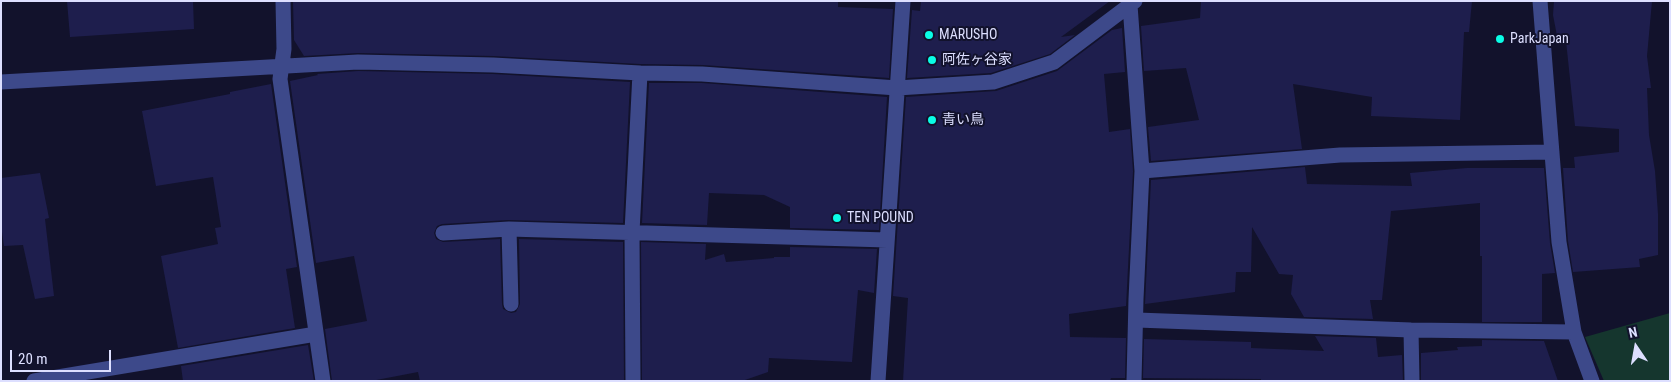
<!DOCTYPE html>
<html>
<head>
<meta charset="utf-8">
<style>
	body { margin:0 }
	#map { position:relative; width:1671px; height:382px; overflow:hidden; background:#12122c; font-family:"Roboto Condensed",sans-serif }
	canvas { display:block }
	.frame { position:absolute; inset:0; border:2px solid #dddfff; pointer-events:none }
	.north { position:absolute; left:1611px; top:322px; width:50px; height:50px; -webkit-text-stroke:4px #12122c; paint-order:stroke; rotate:348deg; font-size:14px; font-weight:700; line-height:20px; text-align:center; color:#dddfff }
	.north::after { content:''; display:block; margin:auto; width:18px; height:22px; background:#dddfff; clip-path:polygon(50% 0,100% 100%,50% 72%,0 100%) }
	.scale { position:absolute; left:10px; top:350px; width:101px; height:22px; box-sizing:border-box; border:2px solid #dddfff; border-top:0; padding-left:6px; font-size:15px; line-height:18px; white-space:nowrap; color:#dddfff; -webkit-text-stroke:4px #12122c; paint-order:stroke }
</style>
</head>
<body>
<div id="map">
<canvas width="1671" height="382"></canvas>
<div class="frame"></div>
<div class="north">N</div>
<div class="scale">20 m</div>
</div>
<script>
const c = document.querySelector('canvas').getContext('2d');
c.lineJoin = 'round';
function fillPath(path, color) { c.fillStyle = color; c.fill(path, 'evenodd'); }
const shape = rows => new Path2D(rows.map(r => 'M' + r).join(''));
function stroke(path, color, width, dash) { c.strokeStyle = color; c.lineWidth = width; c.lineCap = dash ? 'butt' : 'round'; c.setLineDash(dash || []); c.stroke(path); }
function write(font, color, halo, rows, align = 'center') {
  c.font = font + ' "Roboto Condensed","Noto Sans JP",sans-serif'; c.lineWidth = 4; c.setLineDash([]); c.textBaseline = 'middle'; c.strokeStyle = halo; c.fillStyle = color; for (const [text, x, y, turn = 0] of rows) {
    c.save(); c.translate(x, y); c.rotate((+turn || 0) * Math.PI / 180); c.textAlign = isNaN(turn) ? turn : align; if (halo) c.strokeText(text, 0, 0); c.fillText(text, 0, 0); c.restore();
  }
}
fillPath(shape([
	[1670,313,1670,381,1604,381,1585,337]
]), '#15362e');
fillPath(shape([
	[67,1,193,1,194,29,70,37],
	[293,1,838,1,838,7,893,9,889,78,703,65,640,64,493,56,358,53,304,56,294,40],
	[921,1,1110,1,1061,37,1075,35,1050,54,991,73,907,78,912,10,920,11],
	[1201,1,1472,1,1469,32,1464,32,1460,120,1371,116,1372,97,1293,84,1302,149,1151,161,1148,127,1199,120,1186,68,1144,71,1141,26,1200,18],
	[1554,1,1652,1,1647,56,1651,88,1647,88,1649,135,1655,171,1658,214,1658,255,1639,259,1640,267,1573,272,1568,241,1563,168,1575,168,1574,157,1619,152,1619,129,1575,126,1566,41,1558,41,1553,15],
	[1122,28,1125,72,1104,74,1109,132,1130,129,1133,171,1126,306,1069,314,1070,337,1126,338,1125,378,1111,378,1110,381,903,381,908,298,893,296,906,97,996,91,1057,71,1112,30],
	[358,71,493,74,630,82,623,223,508,220,442,224,437,226,434,233,436,239,443,242,500,239,502,304,503,309,511,313,516,312,520,304,519,239,623,242,624,381,420,381,418,372,371,381,332,381,325,329,367,321,354,256,316,263,290,81,318,75,317,74],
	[649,83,702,83,887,97,879,230,790,228,790,207,764,195,709,193,707,225,642,223],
	[271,84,297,267,286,269,295,328,178,348,161,256,218,244,215,228,221,227,213,177,156,186,142,111,230,94,230,92],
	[1305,167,1307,184,1412,186,1410,173,1467,168,1544,168,1550,243,1555,273,1542,274,1542,322,1482,322,1482,256,1480,256,1480,203,1391,211,1382,300,1370,300,1373,319,1304,317,1291,294,1293,275,1279,274,1252,227,1251,272,1236,272,1235,292,1145,304,1151,180],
	[40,173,49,218,45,219,54,296,35,299,23,245,4,246,1,225,1,178],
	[641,242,706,244,705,260,724,254,726,262,774,258,774,257,790,257,790,247,877,249,874,293,858,290,852,362,769,358,768,372,742,381,642,381],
	[1315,336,1376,338,1378,357,1402,355,1403,381,1261,381,1261,379,1143,378,1144,339,1251,342,1251,348,1324,351],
	[1482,340,1544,341,1558,381,1421,381,1421,353,1458,350,1457,347,1482,346],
	[308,345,314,381,183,381,181,366]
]), '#1e1e4d');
stroke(shape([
	[283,1,284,49,280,79,323,381],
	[1540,1,1559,242,1574,332,1592,381],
	[1130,5,1142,171,1136,299,1134,381],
	[640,73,702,74,897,88,993,82,1054,62,1135,1],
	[1,82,358,62,493,65,640,73,632,232,633,381],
	[1142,171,1340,155,1552,152],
	[509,229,511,304],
	[443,233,509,229,887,240],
	[1137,320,1411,330,1574,332],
	[1411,330,1412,381],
	[34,381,316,334],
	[878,381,903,1]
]), '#3d498a', 15);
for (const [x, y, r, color] of [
	[929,35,5,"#0afde6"],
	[1500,39,5,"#0afde6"],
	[932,60,5,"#0afde6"],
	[932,120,5,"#0afde6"],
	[837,218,5,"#0afde6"]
]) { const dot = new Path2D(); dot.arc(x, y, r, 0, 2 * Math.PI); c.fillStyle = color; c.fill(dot); stroke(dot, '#12122c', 2); }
write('14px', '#dddfff', '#12122c', [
	["MARUSHO",939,35],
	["ParkJapan",1510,39],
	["阿佐ヶ谷家",942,60],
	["青い鳥",942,120],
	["TEN POUND",847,218]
], 'left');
</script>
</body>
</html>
